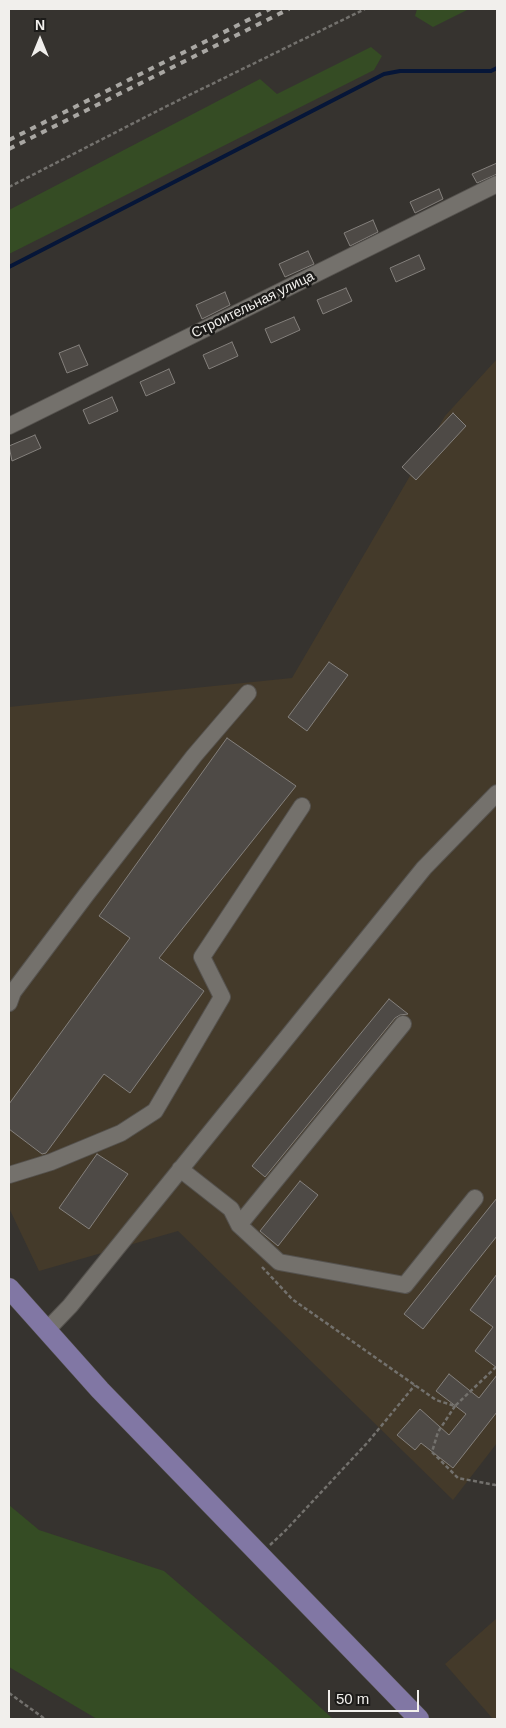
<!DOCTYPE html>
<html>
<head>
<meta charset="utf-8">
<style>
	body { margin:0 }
	#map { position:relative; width:506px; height:1728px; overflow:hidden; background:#36332f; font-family:Helvetica,sans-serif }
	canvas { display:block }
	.frame { position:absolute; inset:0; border:10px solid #f1efec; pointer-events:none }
	.north { position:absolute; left:15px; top:15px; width:50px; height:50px; -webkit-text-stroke:4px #1c1b19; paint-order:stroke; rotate:0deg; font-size:14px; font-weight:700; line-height:20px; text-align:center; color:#f1efec }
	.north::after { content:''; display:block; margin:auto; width:18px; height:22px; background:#f1efec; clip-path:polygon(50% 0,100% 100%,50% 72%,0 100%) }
	.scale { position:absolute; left:328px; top:1690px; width:91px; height:22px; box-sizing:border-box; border:2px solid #f1efec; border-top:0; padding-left:6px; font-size:15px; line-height:18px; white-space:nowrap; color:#f1efec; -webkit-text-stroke:4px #1c1b19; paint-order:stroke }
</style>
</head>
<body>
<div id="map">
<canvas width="506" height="1728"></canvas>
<div class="frame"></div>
<div class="north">N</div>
<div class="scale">50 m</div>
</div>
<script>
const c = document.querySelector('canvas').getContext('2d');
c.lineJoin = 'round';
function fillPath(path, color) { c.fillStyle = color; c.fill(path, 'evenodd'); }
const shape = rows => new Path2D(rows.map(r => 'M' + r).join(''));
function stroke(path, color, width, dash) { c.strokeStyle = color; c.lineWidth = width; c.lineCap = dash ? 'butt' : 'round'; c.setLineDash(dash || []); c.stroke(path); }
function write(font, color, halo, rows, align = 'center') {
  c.font = font + ' Helvetica,sans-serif'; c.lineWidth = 5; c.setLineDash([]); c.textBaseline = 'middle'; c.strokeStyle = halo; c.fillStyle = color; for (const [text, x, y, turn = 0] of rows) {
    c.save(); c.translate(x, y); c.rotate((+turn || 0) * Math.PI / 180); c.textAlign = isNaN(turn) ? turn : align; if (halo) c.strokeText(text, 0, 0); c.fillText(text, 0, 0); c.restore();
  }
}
fillPath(shape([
	[497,359,497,1443,453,1500,178,1231,39,1271,9,1208,9,707,292,678,445,416],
	[497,1618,497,1719,493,1719,445,1664]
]), '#443a2a');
fillPath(shape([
	[417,9,469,9,433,27,415,16],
	[371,47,382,56,374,70,9,254,9,210,260,79,277,94],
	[9,1505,39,1530,164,1571,276,1667,333,1719,97,1719,9,1667]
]), '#354c24');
stroke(shape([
	[9,267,384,74,400,71,491,71,497,68]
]), '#061638', 4);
const building = shape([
	[497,163,497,174,477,183,472,174,497,163],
	[439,189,443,199,415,213,410,202,439,189],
	[373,220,378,232,350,246,344,233,373,220],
	[308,251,314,264,285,277,279,264,308,251],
	[419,255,425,269,396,282,390,268,419,255],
	[346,288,352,301,323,314,317,300,346,288],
	[225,292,230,305,202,319,196,305,225,292],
	[294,317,300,330,271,343,265,329,294,317],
	[232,342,238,356,209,369,203,355,232,342],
	[79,345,88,365,67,373,59,353,79,345],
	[169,369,175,383,146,396,140,382,169,369],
	[112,397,118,411,89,424,83,410,112,397],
	[453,413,466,426,416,480,402,467,453,413],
	[35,435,41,448,12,461,9,446,35,435],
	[329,662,348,675,307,731,288,717,329,662],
	[227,738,296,786,159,958,204,991,130,1093,104,1074,46,1153,42,1154,9,1129,9,1104,130,938,99,916,227,738],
	[389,999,408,1014,400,1015,395,1018,265,1177,252,1166,389,999],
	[97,1154,128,1174,89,1229,59,1208,97,1154],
	[300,1181,318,1195,278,1246,260,1231,300,1181],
	[497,1198,497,1236,423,1329,404,1314,497,1198],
	[497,1274,497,1368,475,1351,493,1327,470,1310,497,1274],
	[449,1374,479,1398,497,1375,497,1412,453,1468,421,1443,415,1450,397,1435,420,1409,449,1435,466,1414,436,1391,449,1374]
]);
fillPath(building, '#4e4a46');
stroke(building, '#84807c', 1);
const minor = shape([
	[9,426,497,184],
	[9,1003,13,992,86,895,194,756,248,693],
	[180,1169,231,1209,239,1225,279,1262,405,1285,475,1198],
	[9,1175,51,1162,121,1133,155,1111,222,997,202,957,302,806],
	[239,1225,403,1024],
	[46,1331,70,1306,424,868,497,793]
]);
const major = shape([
	[9,1288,100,1390,419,1719]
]);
stroke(minor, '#55524e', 18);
stroke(major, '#55524e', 21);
stroke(shape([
	[9,187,167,106,365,9],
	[262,1267,292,1299,436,1400,455,1406,497,1366],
	[455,1406,438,1432,432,1452,458,1478,495,1485,497,1483],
	[270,1545,285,1531,368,1442,415,1385],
	[9,1693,45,1719]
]), '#73716d', 2.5, [4, 2.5]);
stroke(minor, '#74716c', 16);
stroke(major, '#8177a4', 20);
stroke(shape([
	[9,140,270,9],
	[9,149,289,9]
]), '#a9a7a3', 4, [6, 6]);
write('14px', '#f1efec', '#1c1b19', [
	["Строительная улица",253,305,-26]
]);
</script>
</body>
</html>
